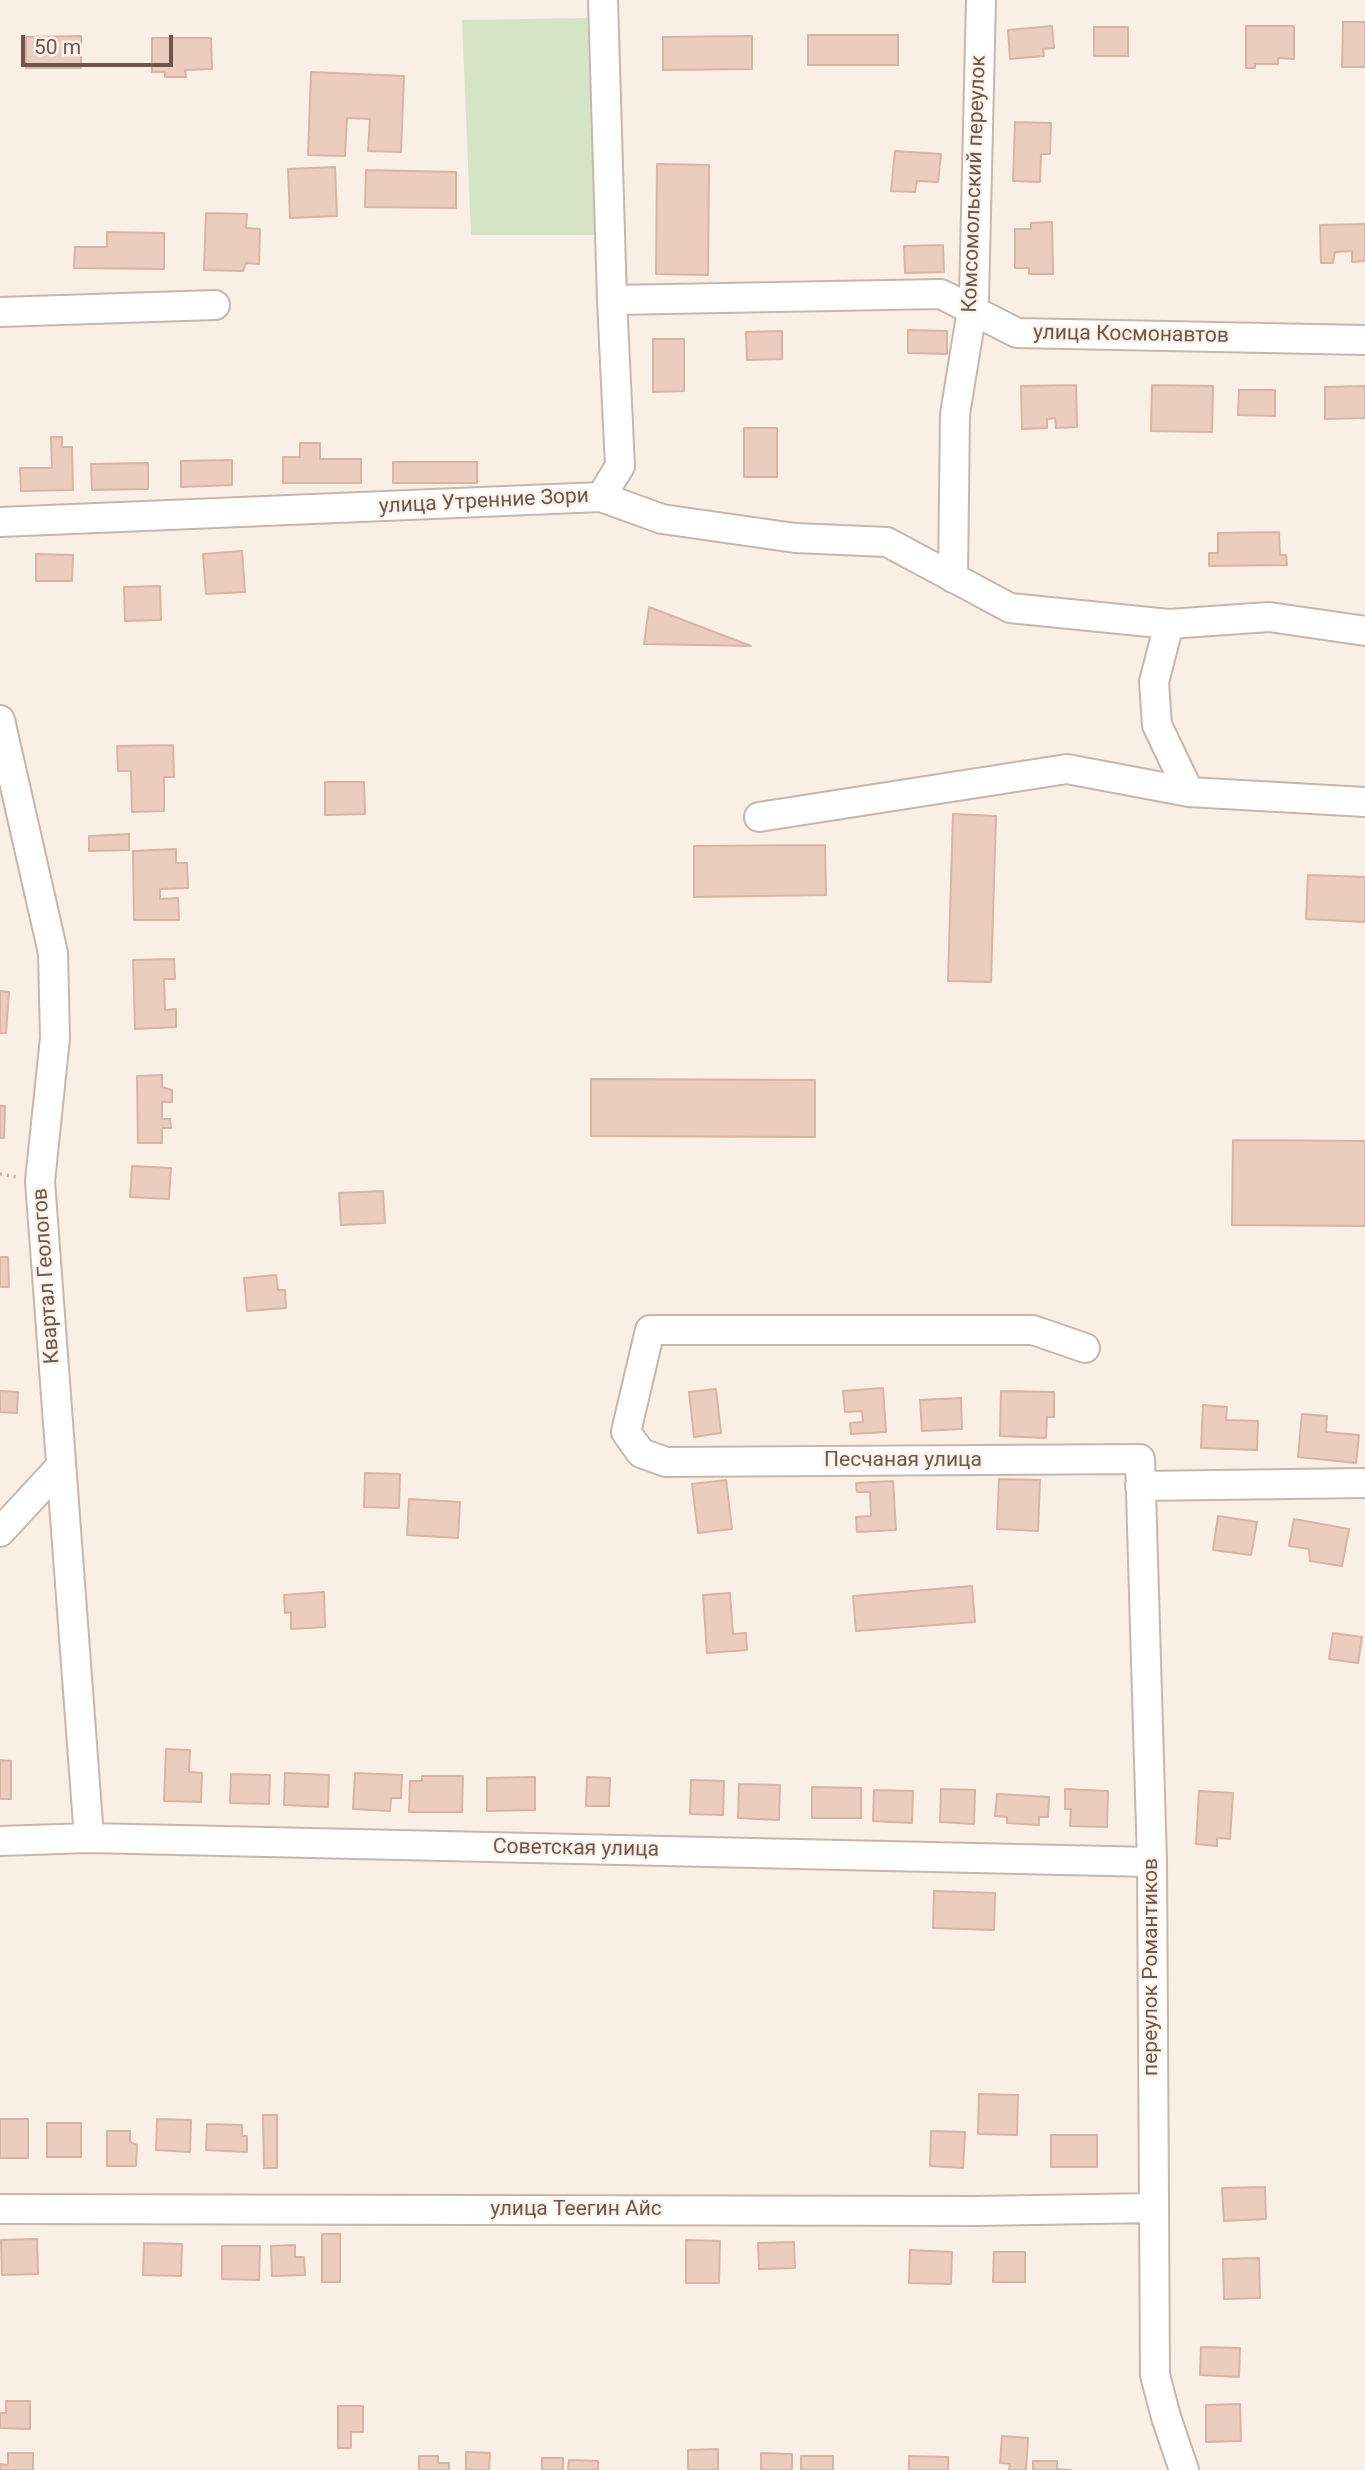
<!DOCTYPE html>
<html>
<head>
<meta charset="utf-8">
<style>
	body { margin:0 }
	#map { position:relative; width:1365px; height:2470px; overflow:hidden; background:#f9efe5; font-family:Roboto,sans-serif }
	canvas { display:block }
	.scale { position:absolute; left:21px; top:35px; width:152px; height:32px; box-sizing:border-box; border:4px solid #6e564d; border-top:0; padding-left:9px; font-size:21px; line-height:24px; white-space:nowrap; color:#6e564d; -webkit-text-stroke:5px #fcf3ea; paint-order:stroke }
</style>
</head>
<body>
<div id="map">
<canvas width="1365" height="2470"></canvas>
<div class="scale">50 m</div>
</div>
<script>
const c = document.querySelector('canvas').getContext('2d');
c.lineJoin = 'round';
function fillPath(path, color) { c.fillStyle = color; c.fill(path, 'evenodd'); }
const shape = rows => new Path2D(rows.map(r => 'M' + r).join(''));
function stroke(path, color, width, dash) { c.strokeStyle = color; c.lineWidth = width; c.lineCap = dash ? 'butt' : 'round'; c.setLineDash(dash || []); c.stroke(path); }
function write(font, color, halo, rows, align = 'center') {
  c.font = font + ' Roboto,sans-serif'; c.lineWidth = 5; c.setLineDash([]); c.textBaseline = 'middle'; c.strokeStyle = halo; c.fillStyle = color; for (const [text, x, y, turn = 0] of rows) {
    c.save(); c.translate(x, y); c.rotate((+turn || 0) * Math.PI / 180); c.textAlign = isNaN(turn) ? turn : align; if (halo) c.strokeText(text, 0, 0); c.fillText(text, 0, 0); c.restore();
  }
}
fillPath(shape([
	[587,18,597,235,471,235,462,20]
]), '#d5e4c5');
const building = shape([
	[1343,22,1365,22,1365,67,1342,67,1343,22],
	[1052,26,1054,48,1043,49,1044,56,1010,59,1008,30,1052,26],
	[1246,26,1294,26,1294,59,1278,58,1278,64,1255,64,1255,68,1246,68,1246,26],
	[1094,27,1128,27,1128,56,1094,56,1094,27],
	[808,35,898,35,898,65,808,65,808,35],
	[81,36,81,68,26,68,26,37,81,36],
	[752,36,752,69,663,70,663,37,752,36],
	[152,38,211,38,212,69,185,70,186,77,165,77,165,72,152,72,152,38],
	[311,72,404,76,401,152,368,151,370,119,347,118,345,156,308,155,311,72],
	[1015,122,1051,123,1050,154,1041,154,1040,182,1013,181,1015,122],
	[895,151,941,154,938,182,917,181,915,192,891,191,895,151],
	[657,164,709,165,708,275,656,274,657,164],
	[335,167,337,216,290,218,288,169,335,167],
	[366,170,456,172,456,208,365,207,366,170],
	[206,213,247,214,246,228,260,229,259,264,246,263,243,271,204,270,206,213],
	[1052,222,1053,274,1029,274,1029,268,1015,268,1015,229,1031,229,1031,223,1052,222],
	[1365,224,1365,261,1352,262,1352,251,1335,252,1333,263,1321,263,1320,225,1365,224],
	[107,232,164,233,164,269,74,268,75,247,107,247,107,232],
	[943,245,944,272,905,273,904,246,943,245],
	[908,330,947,331,947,354,908,353,908,330],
	[782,331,782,359,747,360,746,332,782,331],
	[653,339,684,339,684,391,653,392,653,339],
	[1076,385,1077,427,1056,428,1055,418,1047,419,1047,428,1022,429,1021,386,1076,385],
	[1152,385,1213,386,1212,432,1151,431,1152,385],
	[1365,386,1365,418,1325,419,1325,387,1365,386],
	[1239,390,1275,390,1275,416,1238,415,1239,390],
	[744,428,777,428,777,477,744,477,744,428],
	[51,437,62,437,62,447,72,447,73,490,21,491,20,468,52,468,51,437],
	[300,443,320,443,320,459,361,459,361,483,283,483,283,457,300,457,300,443],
	[232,460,232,485,181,487,181,461,232,460],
	[393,462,477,462,477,483,393,483,393,462],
	[148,463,148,489,92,490,91,464,148,463],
	[1279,532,1280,555,1286,555,1287,565,1209,566,1209,553,1218,553,1218,533,1279,532],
	[242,551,245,592,206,594,203,554,242,551],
	[36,554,73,555,72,581,36,581,36,554],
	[160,586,161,620,125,621,124,587,160,586],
	[649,607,751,646,644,644,649,607],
	[173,745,174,777,164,777,164,811,132,812,131,771,118,771,117,746,173,745],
	[325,782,364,782,365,814,325,815,325,782],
	[953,814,996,816,991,982,948,981,953,814],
	[129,834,129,850,89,851,89,836,129,834],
	[825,845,826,895,694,897,694,846,825,845],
	[176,849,176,863,187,863,188,888,160,889,160,899,178,898,179,920,134,920,133,851,176,849],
	[1308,875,1365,877,1365,922,1306,919,1308,875],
	[174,959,175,979,164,979,165,1010,176,1009,176,1027,135,1029,133,960,174,959],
	[0,991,9,992,6,1033,0,1033,0,991],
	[162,1075,162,1087,172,1090,172,1102,162,1102,162,1119,170,1119,171,1128,162,1128,162,1143,138,1143,137,1076,162,1075],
	[591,1079,815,1080,815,1137,591,1136,591,1079],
	[0,1106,5,1106,4,1138,0,1138,0,1106],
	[1233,1140,1365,1141,1365,1226,1232,1225,1233,1140],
	[132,1166,171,1168,169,1199,130,1197,132,1166],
	[383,1191,385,1223,341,1225,339,1193,383,1191],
	[0,1257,8,1257,9,1287,0,1287,0,1257],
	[276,1275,278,1290,285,1290,286,1308,247,1311,244,1278,276,1275],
	[883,1388,886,1432,851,1434,850,1423,863,1422,862,1411,845,1412,843,1391,883,1388],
	[716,1389,721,1433,694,1437,689,1392,716,1389],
	[0,1391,18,1392,17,1413,0,1412,0,1391],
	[1001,1391,1054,1392,1054,1417,1047,1417,1046,1438,1000,1436,1001,1391],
	[961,1398,962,1429,922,1431,920,1400,961,1398],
	[1203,1405,1227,1407,1226,1420,1258,1421,1257,1450,1201,1448,1203,1405],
	[1302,1414,1327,1416,1326,1432,1359,1435,1356,1463,1298,1457,1302,1414],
	[365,1473,400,1474,399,1508,364,1507,365,1473],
	[999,1479,1040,1480,1038,1531,997,1529,999,1479],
	[726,1480,732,1529,698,1533,692,1484,726,1480],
	[893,1481,896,1530,857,1532,856,1517,871,1516,870,1492,857,1492,856,1483,893,1481],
	[409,1499,460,1502,458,1538,407,1535,409,1499],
	[1218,1516,1257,1522,1251,1555,1213,1550,1218,1516],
	[1294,1519,1349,1529,1342,1566,1310,1561,1309,1549,1289,1546,1294,1519],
	[972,1586,975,1622,856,1631,853,1596,972,1586],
	[324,1592,325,1627,291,1629,291,1612,285,1613,284,1595,324,1592],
	[730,1593,733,1634,746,1633,747,1650,707,1653,703,1595,730,1593],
	[1333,1633,1362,1637,1358,1663,1329,1659,1333,1633],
	[166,1749,190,1750,189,1772,202,1773,201,1802,164,1801,166,1749],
	[0,1760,11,1761,11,1799,0,1799,0,1760],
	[285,1773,329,1775,328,1807,284,1805,285,1773],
	[355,1773,402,1775,401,1798,391,1798,390,1811,353,1809,355,1773],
	[231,1774,270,1775,269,1804,230,1803,231,1774],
	[422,1776,463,1776,462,1812,409,1812,410,1781,422,1781,422,1776],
	[535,1777,535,1810,487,1811,487,1778,535,1777],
	[587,1777,610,1778,609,1806,586,1806,587,1777],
	[691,1780,724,1781,723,1815,690,1814,691,1780],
	[739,1784,780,1785,779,1820,738,1818,739,1784],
	[812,1787,861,1788,861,1818,812,1818,812,1787],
	[941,1789,975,1790,974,1824,940,1822,941,1789],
	[1065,1789,1108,1791,1107,1827,1070,1826,1071,1809,1065,1809,1065,1789],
	[874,1790,913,1791,912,1823,873,1821,874,1790],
	[1199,1791,1233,1793,1230,1839,1217,1838,1217,1846,1196,1844,1199,1791],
	[997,1794,1049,1797,1048,1817,1039,1817,1039,1825,1007,1823,1007,1817,995,1816,997,1794],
	[934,1891,995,1893,994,1930,933,1928,934,1891],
	[979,2094,1018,2095,1017,2135,978,2134,979,2094],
	[263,2115,277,2115,277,2168,264,2168,263,2115],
	[0,2119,28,2119,28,2158,0,2158,0,2119],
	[157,2119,191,2120,190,2152,156,2150,157,2119],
	[47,2123,81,2123,81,2157,47,2157,47,2123],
	[207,2124,242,2125,242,2136,247,2136,247,2152,206,2150,207,2124],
	[107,2131,130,2131,130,2142,137,2145,136,2166,107,2166,107,2131],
	[931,2131,965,2132,963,2168,930,2166,931,2131],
	[1051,2135,1097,2135,1097,2167,1051,2167,1051,2135],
	[1265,2187,1266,2219,1224,2221,1222,2188,1265,2187],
	[322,2234,340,2234,340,2282,322,2282,322,2234],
	[37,2239,38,2274,2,2275,1,2240,37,2239],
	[686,2240,720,2241,719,2283,686,2283,686,2240],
	[794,2242,795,2268,759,2269,758,2243,794,2242],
	[144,2243,182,2244,181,2276,143,2275,144,2243],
	[295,2245,295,2257,304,2257,305,2275,272,2276,271,2246,295,2245],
	[222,2246,260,2246,259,2280,222,2279,222,2246],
	[910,2250,952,2252,951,2284,909,2283,910,2250],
	[994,2252,1025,2252,1025,2282,993,2282,994,2252],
	[1259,2258,1260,2298,1224,2299,1223,2259,1259,2258],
	[1201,2347,1240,2348,1239,2377,1200,2375,1201,2347],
	[6,2401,30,2401,30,2429,0,2428,0,2413,6,2413,6,2401],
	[1240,2404,1241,2441,1206,2442,1206,2405,1240,2404],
	[338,2406,363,2406,363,2432,351,2432,351,2448,338,2448,338,2406],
	[1002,2436,1028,2438,1026,2470,1009,2470,1010,2464,1000,2463,1002,2436],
	[718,2449,718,2470,688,2470,688,2450,718,2449],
	[466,2452,490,2453,489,2470,466,2470,466,2452],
	[8,2453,33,2453,33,2470,0,2470,0,2464,8,2465,8,2453],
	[761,2453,792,2454,792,2470,761,2470,761,2453],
	[419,2456,438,2456,438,2463,449,2463,449,2470,419,2470,419,2456],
	[801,2456,833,2456,833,2470,801,2470,801,2456],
	[909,2456,948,2457,948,2470,909,2470,909,2456],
	[542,2458,563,2458,563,2470,542,2470,542,2458],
	[569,2460,598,2461,598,2470,568,2470,569,2460],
	[1033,2461,1057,2461,1057,2469,1071,2470,1033,2470,1033,2461]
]);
fillPath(building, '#ebcdc0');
stroke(building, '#dbb3a3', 2);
const minor = shape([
	[612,300,941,294,1017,333,1365,340],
	[0,312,215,305],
	[601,497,620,466,612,300,603,0],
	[0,522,601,497,662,519,795,538,887,542,1010,608,1169,624,1269,617,1365,631],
	[953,578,955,414,974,298,981,0],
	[1169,624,1154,682,1157,725,1189,792],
	[0,720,53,953,55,1038,40,1181,89,1838],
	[759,817,1067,769,1189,792,1365,802],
	[1085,1348,1033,1330,650,1330,626,1432,641,1453,666,1462,1140,1459,1152,1862,1155,2375,1166,2417,1184,2470],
	[1140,1486,1365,1483],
	[0,1532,61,1466],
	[0,1841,89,1838,1152,1862],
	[0,2209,976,2211,1153,2208]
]);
stroke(minor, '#c8b6ac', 32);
stroke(shape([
	[0,1174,17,1177]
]), '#cfb0a4', 3.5, [2, 5]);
stroke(minor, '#fff', 28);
write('21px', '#6e564d', '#fcf3ea', [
	["Комсомольский переулок",975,184,-88],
	["улица Космонавтов",1131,335,1],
	["улица Утренние Зори",484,502,-3],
	["Квартал Геологов",47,1276,-94],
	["Песчаная улица",903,1461],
	["Советская улица",576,1849,1],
	["переулок Романтиков",1152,1967,-90],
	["улица Теегин Айс",576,2210]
]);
</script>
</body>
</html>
